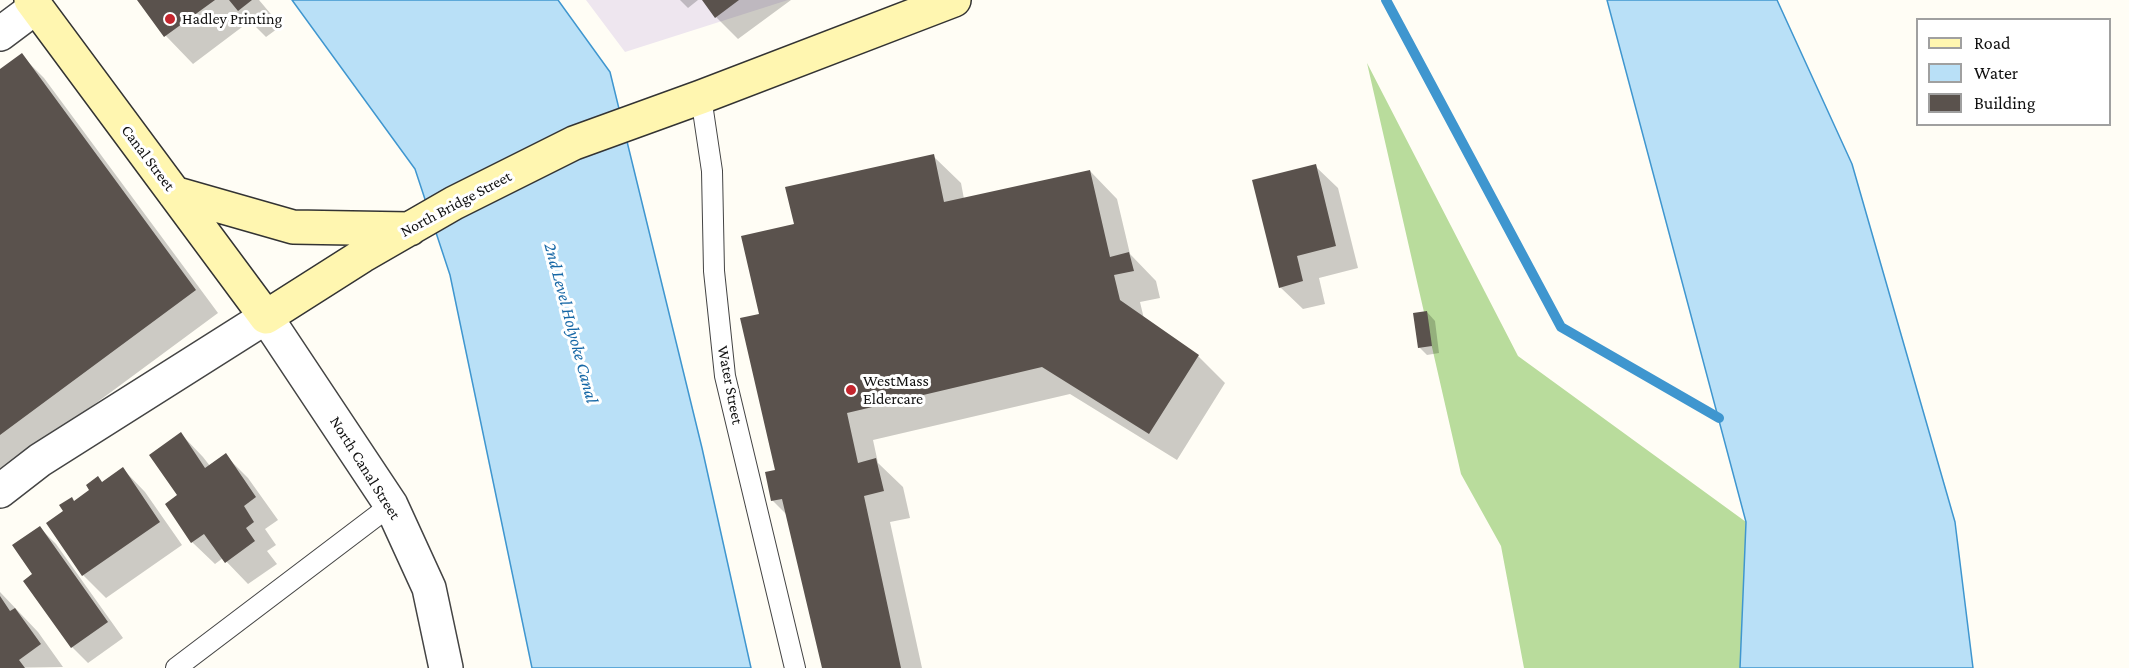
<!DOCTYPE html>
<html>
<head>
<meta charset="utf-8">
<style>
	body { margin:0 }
	#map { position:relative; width:2129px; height:668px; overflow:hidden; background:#fffdf5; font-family:"Crimson Pro",serif }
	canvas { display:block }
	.legend { position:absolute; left:1916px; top:18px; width:195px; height:108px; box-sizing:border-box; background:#fff; border:2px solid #a0a0a0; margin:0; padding:8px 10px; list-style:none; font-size:18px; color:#111 }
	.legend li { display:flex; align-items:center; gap:12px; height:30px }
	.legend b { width:30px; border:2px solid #a0a0a0 }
</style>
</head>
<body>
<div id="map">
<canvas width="2129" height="668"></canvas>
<ul class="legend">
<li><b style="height:8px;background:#fff6b0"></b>Road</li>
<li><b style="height:16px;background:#b9e0f7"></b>Water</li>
<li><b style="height:16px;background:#5a524d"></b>Building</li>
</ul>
</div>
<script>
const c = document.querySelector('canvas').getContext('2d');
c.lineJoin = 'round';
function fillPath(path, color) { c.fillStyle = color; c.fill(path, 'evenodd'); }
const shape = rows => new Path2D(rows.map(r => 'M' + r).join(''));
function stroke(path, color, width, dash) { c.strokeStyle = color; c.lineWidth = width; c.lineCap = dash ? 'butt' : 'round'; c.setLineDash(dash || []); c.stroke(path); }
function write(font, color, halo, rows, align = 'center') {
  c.font = font + ' "Crimson Pro",serif'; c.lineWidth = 6; c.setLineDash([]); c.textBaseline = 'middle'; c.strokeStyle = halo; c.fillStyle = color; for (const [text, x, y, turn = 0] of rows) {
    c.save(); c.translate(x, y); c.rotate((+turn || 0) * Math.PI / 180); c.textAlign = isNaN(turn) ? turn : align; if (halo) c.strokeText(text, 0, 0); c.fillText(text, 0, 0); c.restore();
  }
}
fillPath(shape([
	[586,0,788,0,625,52]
]), '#eee6ef');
fillPath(shape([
	[1367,63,1518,356,1746,522,1740,668,1524,668,1501,546,1461,474]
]), '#b9dc9c');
const water = shape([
	[292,0,558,0,610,72,702,448,751,668,532,668,450,275,415,169,292,0],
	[1607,0,1777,0,1852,164,1955,522,1973,668,1740,668,1746,522,1607,0]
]);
fillPath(water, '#b9e0f7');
stroke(water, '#3f96cf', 1.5);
fillPath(shape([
	[139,0,259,0,281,26,266,37,250,21,193,64,166,36],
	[680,0,698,0,688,8],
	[704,0,791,0,738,39,716,17],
	[21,55,44,78,218,313,0,474,0,71],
	[933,156,961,183,964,199,1090,171,1117,199,1130,254,1156,281,1160,298,1140,302,1144,319,1198,356,1225,383,1177,460,1070,394,873,440,878,463,903,487,910,518,890,522,922,668,823,668,788,516,772,500,777,471,761,315,796,225],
	[1315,166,1338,188,1358,268,1319,278,1325,304,1303,309,1280,287],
	[1427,312,1435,321,1439,353,1427,355,1419,347],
	[181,434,203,457,210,466,225,455,248,478,278,520,265,529,276,545,267,551,277,564,248,584,223,558,215,564,192,542,180,496],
	[123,469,145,492,182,545,106,598,83,575,48,523,75,502],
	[40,528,56,544,123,638,88,663,72,647,35,574],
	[0,592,38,632,63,667,0,668]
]), '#0003');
stroke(shape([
	[1386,0,1561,327,1719,418]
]), '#3f96cf', 10);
fillPath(shape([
	[137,0,215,0,164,37],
	[229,0,252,0,238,11],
	[702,0,739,0,715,18],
	[22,53,196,290,0,435,0,69],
	[934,154,944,202,1090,170,1110,257,1129,252,1134,271,1114,275,1120,300,1199,355,1149,434,1042,367,847,413,858,463,876,458,884,491,864,496,901,668,822,668,782,499,771,501,765,472,775,470,740,318,759,314,741,236,794,224,785,187],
	[1316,164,1336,246,1297,256,1303,281,1279,288,1252,180],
	[1427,311,1432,346,1418,348,1413,313],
	[181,432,205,468,226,453,256,497,244,506,254,522,246,528,255,541,225,563,204,534,191,543,165,504,177,495,149,455],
	[123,467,160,522,82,576,46,523,63,511,59,505,72,497,74,501,89,490,86,485,98,476,102,482],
	[40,526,108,622,71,648,23,581,32,574,12,545],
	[0,596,10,611,15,608,41,644,19,660,25,668,0,668]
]), '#5a524d');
const service = shape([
	[701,97,712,171,714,271,725,376,795,668],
	[176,668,391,505]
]);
const minor = shape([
	[0,34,36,7],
	[0,491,40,460,266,317]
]);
const tertiary = shape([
	[266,317,391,505,429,588,446,668]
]);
const secondary = shape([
	[31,0,266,317,362,256,454,203,574,143,701,97,954,0],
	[174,193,293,227,410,229]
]);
stroke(service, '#444', 22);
stroke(minor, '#444', 36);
stroke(tertiary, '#444', 36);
stroke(secondary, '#333', 36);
stroke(service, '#fff', 20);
stroke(minor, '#fff', 33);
stroke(tertiary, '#fff', 33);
stroke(secondary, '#fff6b0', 33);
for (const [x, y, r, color] of [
	[170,19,6,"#c4262e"],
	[851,390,6,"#c4262e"]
]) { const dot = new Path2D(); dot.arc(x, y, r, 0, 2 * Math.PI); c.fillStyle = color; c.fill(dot); stroke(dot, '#fff', 2); }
write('16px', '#111', '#fff', [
	["Hadley Printing",182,19],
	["WestMass",863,381],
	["Eldercare",863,399]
], 'left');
write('16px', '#111', '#fff', [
	["Canal Street",148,158,53],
	["North Bridge Street",456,204,-28],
	["Water Street",730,385,79],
	["North Canal Street",365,468,58]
]);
write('italic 18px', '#1768a6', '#fff', [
	["2nd Level Holyoke Canal",571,323,75]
]);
</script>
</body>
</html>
